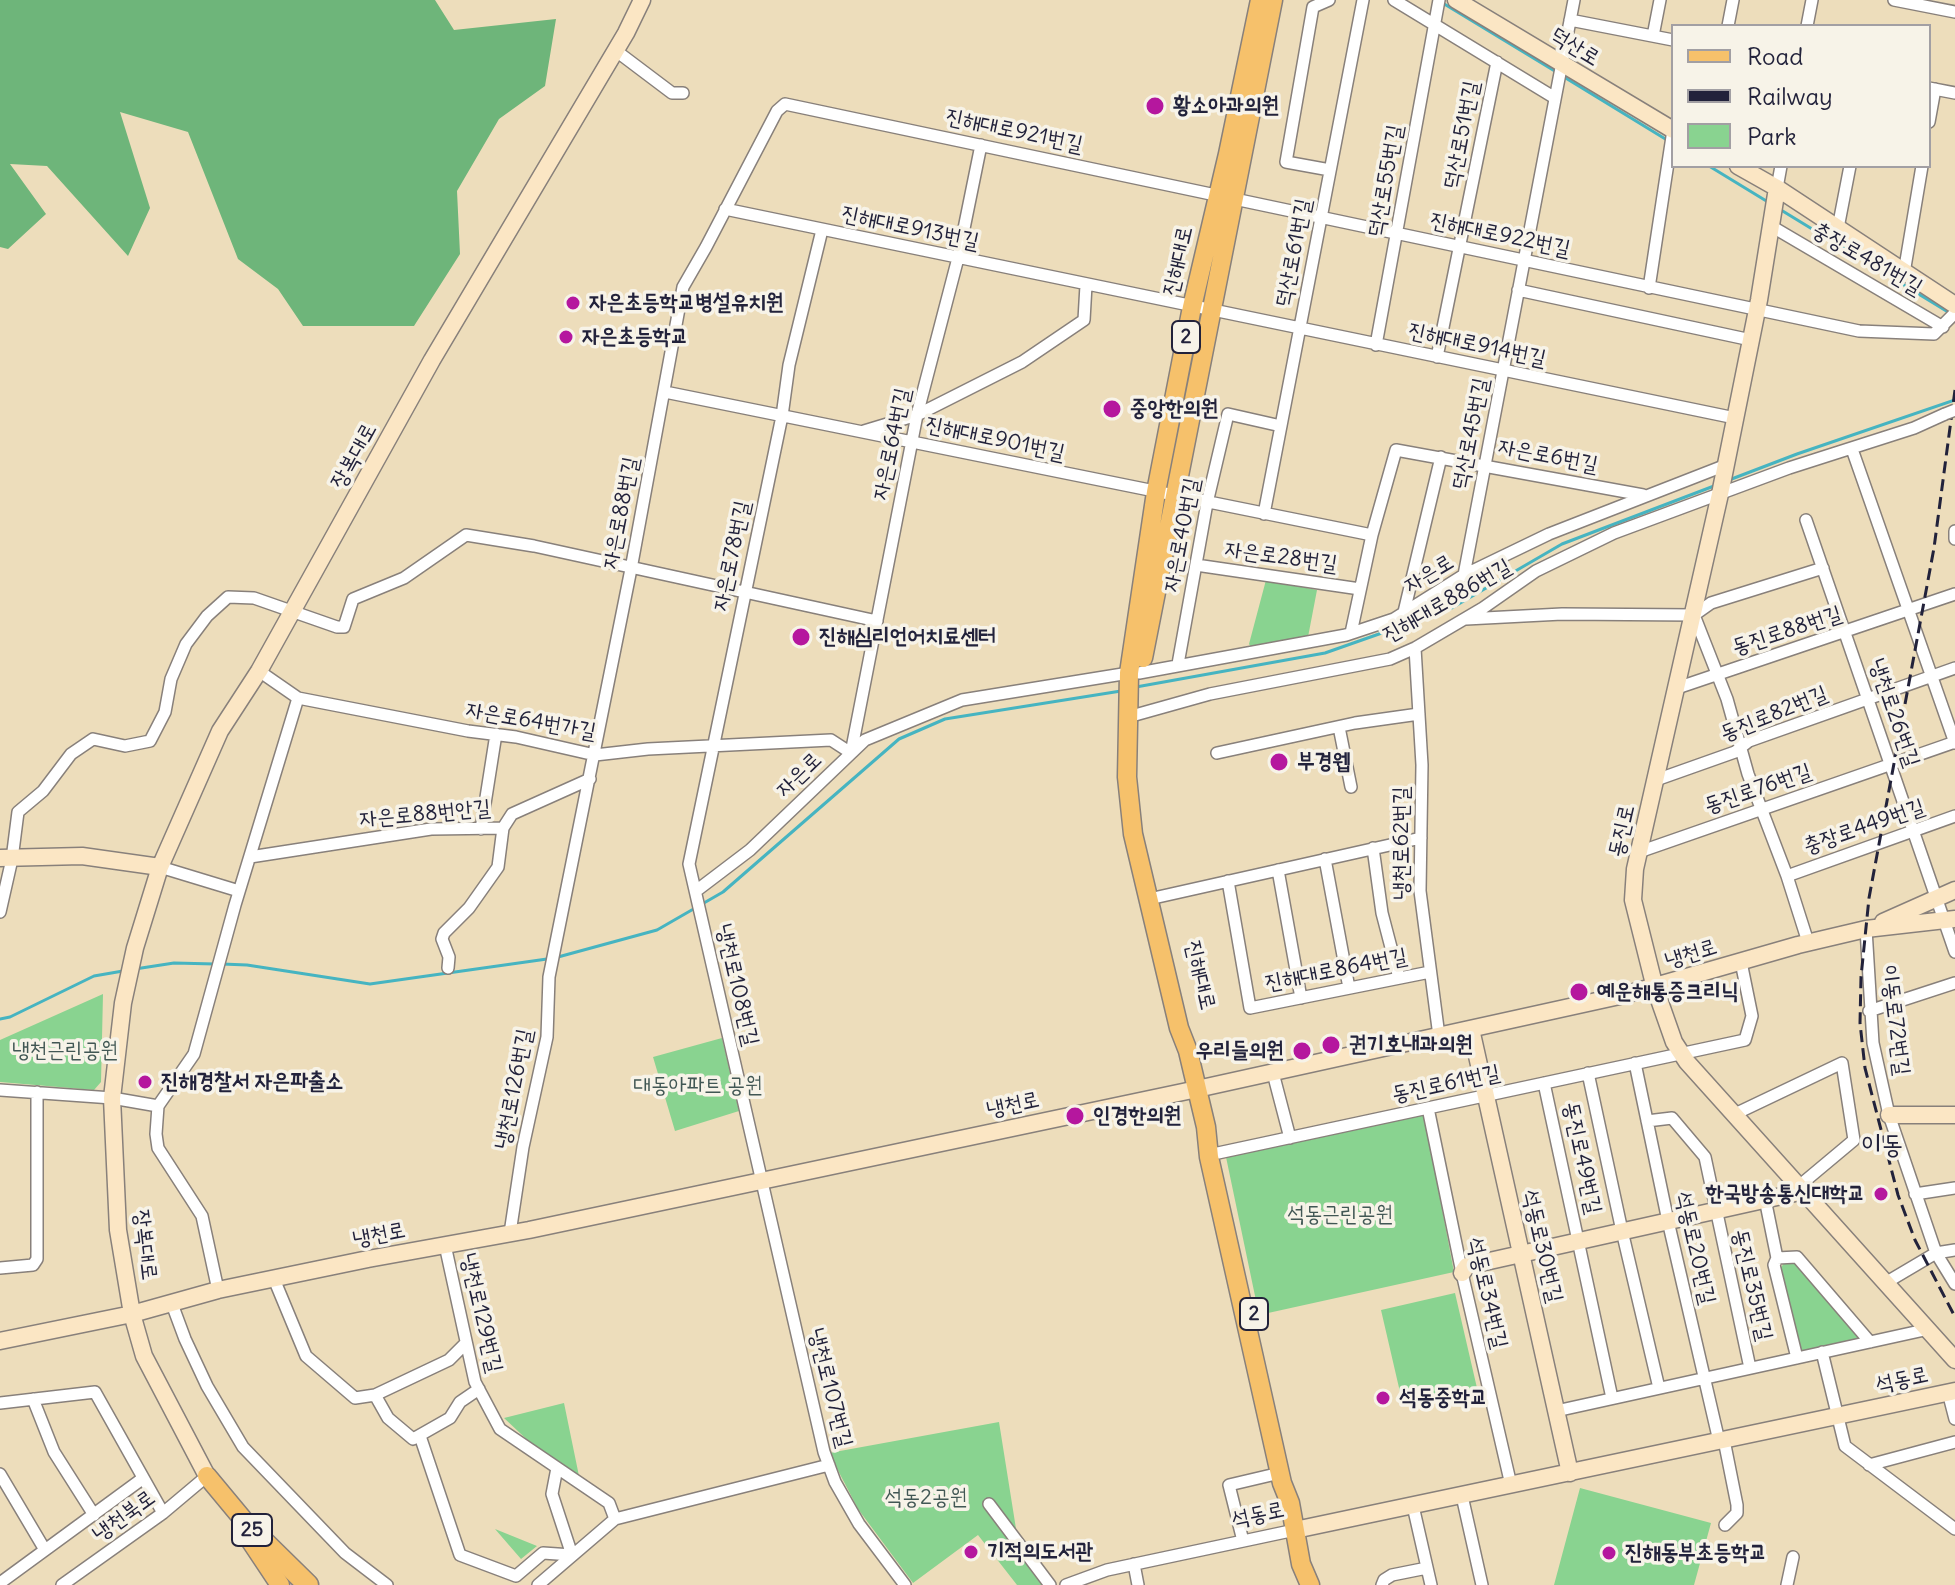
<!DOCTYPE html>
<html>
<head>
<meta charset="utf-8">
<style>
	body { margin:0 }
	#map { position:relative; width:1955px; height:1585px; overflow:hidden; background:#edddbb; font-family:Delius,sans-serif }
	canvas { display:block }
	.legend { position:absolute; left:1671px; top:24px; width:260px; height:144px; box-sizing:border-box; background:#f7f3e8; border:2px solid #a29fa3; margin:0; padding:10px 14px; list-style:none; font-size:24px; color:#22223b }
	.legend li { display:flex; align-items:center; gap:16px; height:40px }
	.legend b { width:40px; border:2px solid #a29fa3 }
</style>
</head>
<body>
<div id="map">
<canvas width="1955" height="1585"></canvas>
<ul class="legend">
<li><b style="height:10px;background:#f6c16b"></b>Road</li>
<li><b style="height:10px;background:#22223b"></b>Railway</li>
<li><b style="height:22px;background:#89d390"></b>Park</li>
</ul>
</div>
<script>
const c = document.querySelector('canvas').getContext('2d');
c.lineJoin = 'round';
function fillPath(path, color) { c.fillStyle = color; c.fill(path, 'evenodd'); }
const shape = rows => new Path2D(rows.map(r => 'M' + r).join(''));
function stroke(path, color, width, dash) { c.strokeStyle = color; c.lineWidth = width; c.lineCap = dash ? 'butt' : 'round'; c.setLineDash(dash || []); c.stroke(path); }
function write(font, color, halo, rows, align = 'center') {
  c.font = font + ' Delius,"Poor Story",sans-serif'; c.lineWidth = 7; c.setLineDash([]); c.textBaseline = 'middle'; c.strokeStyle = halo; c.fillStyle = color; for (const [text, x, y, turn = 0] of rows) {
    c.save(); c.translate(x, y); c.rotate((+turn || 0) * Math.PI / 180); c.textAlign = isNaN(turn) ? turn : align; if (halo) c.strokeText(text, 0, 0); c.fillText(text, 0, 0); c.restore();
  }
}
fillPath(shape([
	[1266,580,1317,590,1308,637,1251,647,1249,644],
	[103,994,101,1082,94,1090,0,1082,0,1040],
	[722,1038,739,1111,675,1131,653,1057],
	[1424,1114,1454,1272,1259,1315,1226,1157],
	[1793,1260,1861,1338,1799,1352,1779,1270,1785,1262],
	[1455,1293,1477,1388,1403,1405,1381,1310],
	[564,1403,579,1476,538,1450,504,1418],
	[999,1422,1017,1535,1045,1585,1017,1585,978,1535,913,1583,858,1509,829,1453],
	[1580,1488,1711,1523,1694,1585,1554,1585],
	[495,1529,537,1546,521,1559]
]), '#89d390');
fillPath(shape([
	[0,0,435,0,454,30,556,19,545,86,499,119,457,191,460,254,414,326,303,326,278,289,238,259,188,132,120,112,150,208,128,256,47,166,10,164,46,214,8,249,0,247]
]), '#6eb57a');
stroke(shape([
	[1441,2,1558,73],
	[1564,77,1667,140],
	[1709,166,1768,202],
	[1781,210,1948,312],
	[1729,480,1797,454,1955,400],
	[1136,687,1325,653,1450,609,1562,544,1714,486],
	[558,957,657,930,723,892,899,739,945,719,1121,691],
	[222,964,247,965,370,984,547,959],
	[135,969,174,963,215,964],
	[0,1019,10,1017,94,976,123,971]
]), '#46b4c1', 3);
const street = shape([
	[1329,0,1313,7,1286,162,1330,170],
	[1394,0,1555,98],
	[1894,0,1955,12],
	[1570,20,1673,40],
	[1728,26,1733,0],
	[1807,26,1812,0],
	[1653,36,1660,0],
	[615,50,672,93,683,93],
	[1929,88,1955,93],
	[1929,122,1935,89],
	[1777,188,1781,166],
	[725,209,1735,418],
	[1771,226,1943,327],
	[1838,228,1850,166],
	[822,230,789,365,782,416,689,864,824,1452,835,1482,859,1524,905,1585],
	[1904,273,1922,166],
	[1649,288,1673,130],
	[1518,290,1751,340],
	[1376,345,1439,0],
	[1437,357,1497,62],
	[665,392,1372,535],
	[864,431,917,415,1022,362,1084,320,1086,285],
	[1853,452,1955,743],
	[1264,514,1363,0],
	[1806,520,1955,952],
	[1955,531,1955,539],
	[1196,565,1360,589],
	[1464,575,1574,0],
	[1404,612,1441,457],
	[1694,615,1727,699,1748,774,1787,876,1808,942],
	[1694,615,1711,603,1823,568],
	[1466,619,1562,614,1694,615],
	[1351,633,1372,535,1396,450,1643,495],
	[1415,648,1422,765,1420,891,1439,1036],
	[1178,664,1207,503,1228,414,1281,426],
	[259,671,298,698,468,731,516,737,595,755,648,749,831,740,851,753,917,415,958,258,981,145],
	[1139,673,1346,635,1394,619,1464,575,1549,534,1726,465],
	[1677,688,1955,594],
	[1135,715,1210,694,1390,659,1415,648,1483,608,1536,571,1614,533,1789,468,1914,428,1945,414],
	[1339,727,1351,787],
	[1217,753,1355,723,1419,714],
	[1656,780,1735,752,1749,741,1955,668],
	[481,829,496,734],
	[1373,848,1382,913,1399,978],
	[1639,852,1955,742],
	[250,857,431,829,503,828,512,814,590,779],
	[1325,859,1349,988],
	[160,867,239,891],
	[1278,870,1301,998],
	[1787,876,1955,816],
	[1228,881,1250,1008,1430,972],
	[696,891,750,850,865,740,962,700,1129,673],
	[1158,897,1421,838],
	[0,912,12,859,18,812,43,791,71,754,93,739,125,746,150,741,165,712,171,679,186,644,207,616,228,597,254,598,337,627,344,627,353,599,404,578,466,535,534,546,877,621],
	[1866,929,1873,1043,1889,1115,1936,1253,1955,1284],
	[448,968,449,957,442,939,444,933,469,908,498,867,503,828],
	[1869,1011,1955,983],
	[1635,1063,1668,1221,1719,1441],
	[1273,1073,1290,1138],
	[1588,1073,1622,1231,1659,1388],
	[1544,1083,1612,1398],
	[0,1090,112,1098,158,1106,194,1054,235,905,298,698],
	[158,1106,156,1134,158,1148,202,1216,218,1290],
	[1428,1108,1462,1273,1511,1485],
	[1735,1114,1842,1063,1854,1140,1799,1186],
	[1647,1121,1672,1118,1705,1157,1750,1368],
	[1218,1153,1745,1040,1752,1016,1741,962],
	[1915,1194,1955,1188],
	[1765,1199,1777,1258,1774,1265,1797,1358],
	[510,1233,523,1147,547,1037,549,977,631,569,683,287,706,247,777,111,785,104,1859,331,1934,334,1955,313],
	[445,1245,475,1382,500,1429,609,1503,615,1519],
	[1777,1258,1797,1257,1870,1342],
	[0,1268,33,1265,37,1259,37,1092],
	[274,1279,306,1356,355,1398,375,1395,449,1360,466,1343],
	[1887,1282,1936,1253,1955,1250],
	[172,1304,185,1339,207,1386,243,1447,345,1553,387,1585],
	[1822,1352,1845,1446,1955,1529],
	[1948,1392,1955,1419],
	[375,1395,388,1418,413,1439,450,1418,460,1402,479,1389],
	[33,1399,54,1452,94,1515],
	[0,1403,95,1392,163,1513],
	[1556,1411,1929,1329],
	[420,1436,460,1555,516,1576],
	[1724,1440,1737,1505,1737,1513,1725,1525],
	[1869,1465,1955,1442],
	[0,1474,45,1550],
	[1462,1496,1482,1585],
	[989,1504,1050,1585],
	[1413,1506,1431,1585],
	[1243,1541,1229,1485,1280,1473],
	[1134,1564,1138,1585],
	[516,1576,543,1553,572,1555,552,1494,557,1468],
	[0,1583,142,1479],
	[62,1585,163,1513,207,1476],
	[538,1585,615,1519,829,1465],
	[1066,1585,1107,1570,1295,1530],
	[1382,1585,1384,1580,1392,1575,1427,1568],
	[1787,1585,1793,1557]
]);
const secondary = shape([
	[1456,0,1673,130],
	[1738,166,1777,188,1955,305],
	[1777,188,1759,300,1720,494,1635,869,1633,900,1655,988,1674,1042,1687,1062,1955,1360],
	[0,858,82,856,160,867],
	[1883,922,1955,890],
	[1471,1029,1570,1473],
	[1889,1115,1955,1115],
	[1462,1273,1467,1266,1804,1191],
	[0,1341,132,1314,218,1290,368,1259,529,1230,1197,1089,1624,995,1798,945,1866,929,1955,919],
	[207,1476,144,1356,132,1314,118,1230,112,1098,123,1003,135,948,160,867,220,731,259,671,432,360,626,33,642,0],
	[1295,1530,1955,1391]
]);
const primary = shape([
	[1260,0,1228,154,1192,307,1156,492,1129,673,1127,777,1133,834,1179,1028,1188,1051,1206,1127,1209,1157,1282,1483,1290,1503,1301,1564,1310,1585],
	[1143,658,1273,0],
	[207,1476,261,1541],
	[246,1534,280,1585]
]);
const highway = shape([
	[254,1532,308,1585]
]);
stroke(street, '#88807b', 14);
stroke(secondary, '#88807b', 19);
stroke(primary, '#88807b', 21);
stroke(highway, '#88807b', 23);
stroke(street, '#fff', 11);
stroke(secondary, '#fbe6c4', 16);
stroke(primary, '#f6c16b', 18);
stroke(highway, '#f6c16b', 20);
stroke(shape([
	[1955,390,1934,548,1869,898,1861,977,1860,1023,1865,1068,1898,1195,1915,1240,1955,1317]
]), '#22223b', 3, [12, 6]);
const streetBridge = shape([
	[1945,414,1955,410]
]);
stroke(streetBridge, '#88807b', 14, []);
stroke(streetBridge, '#fff', 11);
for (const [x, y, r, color] of [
	[1155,106,10,"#b5179e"],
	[573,303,8,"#b5179e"],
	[566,337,8,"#b5179e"],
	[1112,409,10,"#b5179e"],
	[801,637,10,"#b5179e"],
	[1279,762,10,"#b5179e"],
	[1579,992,10,"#b5179e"],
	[1331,1045,10,"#b5179e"],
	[1302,1051,10,"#b5179e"],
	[145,1082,8,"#b5179e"],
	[1075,1116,10,"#b5179e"],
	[1881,1194,8,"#b5179e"],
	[1383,1398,8,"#b5179e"],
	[971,1552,8,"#b5179e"],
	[1609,1553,8,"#b5179e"]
]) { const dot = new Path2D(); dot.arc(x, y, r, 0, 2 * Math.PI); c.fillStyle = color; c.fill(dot); stroke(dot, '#f7f3e8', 3); }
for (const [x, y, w] of [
	[1186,337,28],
	[1254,1314,28],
	[252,1530,40]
]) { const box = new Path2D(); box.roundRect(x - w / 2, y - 16, w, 32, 6); c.fillStyle = '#f7f3e8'; c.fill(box); stroke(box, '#22223b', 2); }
write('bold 20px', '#22223b', null, [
	["2",1186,337],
	["2",1254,1314],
	["25",252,1530]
]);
write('22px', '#22223b', '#f7f3e8', [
	["덕산로",1575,47,31],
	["진해대로921번길",1014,131,12],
	["덕산로51번길",1462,135,-79],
	["덕산로55번길",1386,181,-80],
	["진해대로913번길",910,228,12],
	["진해대로922번길",1500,235,12],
	["덕산로61번길",1294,253,-79],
	["충장로481번길",1867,259,30],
	["진해대로",1178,261,-77],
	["진해대로914번길",1477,345,12],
	["덕산로45번길",1471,434,-79],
	["진해대로901번길",995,439,12],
	["자은로64번길",892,444,-78],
	["장복대로",354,456,-61],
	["자은로6번길",1548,456,11],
	["자은로88번길",621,513,-79],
	["자은로40번길",1182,535,-79],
	["자은로78번길",732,556,-78],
	["자은로28번길",1281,557,8],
	["자은로",1429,574,-31],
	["진해대로886번길",1447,601,-30],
	["동진로88번길",1787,631,-18],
	["냉천로26번길",1894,713,71],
	["동진로82번길",1774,714,-22],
	["자은로64번가길",531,721,10],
	["자은로",799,775,-44],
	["동진로76번길",1758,789,-19],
	["자은로88번안길",425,814,-5],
	["충장로449번길",1864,827,-19],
	["동진로",1622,831,-77],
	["냉천로62번길",1402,843,-90],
	["냉천로",1691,954,-17],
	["진해대로864번길",1336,970,-11],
	["진해대로",1200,975,77],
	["냉천로108번길",737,985,77],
	["이동로72번길",1895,1020,83],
	["동진로61번길",1446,1084,-12],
	["냉천로126번길",514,1089,-79],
	["냉천로",1013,1105,-12],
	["동진로49번길",1582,1158,78],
	["냉천로",379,1235,-11],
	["장복대로",145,1245,83],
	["석동로30번길",1542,1246,77],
	["석동로20번길",1695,1248,77],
	["동진로35번길",1752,1285,77],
	["석동로34번길",1487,1293,77],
	["냉천로129번길",481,1313,77],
	["석동로",1902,1380,-12],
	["냉천로107번길",830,1388,76],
	["석동로",1258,1515,-12],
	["냉천북로",124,1516,-36]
]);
write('bold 22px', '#22223b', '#f7f3e8', [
	["황소아과의원",1173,106],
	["자은초등학교병설유치원",589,303],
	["자은초등학교",582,337],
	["중앙한의원",1130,409],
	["진해심리언어치료센터",819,637],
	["부경웹",1297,762],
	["예운해통증크리닉",1597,992],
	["권기호내과의원",1349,1045],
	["우리들의원",1284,1051,"right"],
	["진해경찰서 자은파출소",161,1082],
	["인경한의원",1093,1116],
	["한국방송통신대학교",1865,1194,"right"],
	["석동중학교",1399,1398],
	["기적의도서관",987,1552],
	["진해동부초등학교",1625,1553]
], 'left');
write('22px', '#415754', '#f7f3e8', [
	["냉천근린공원",65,1051],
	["대동아파트 공원",698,1086],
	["석동근린공원",1340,1215],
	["석동2공원",926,1498]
]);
write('26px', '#22223b', '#f7f3e8', [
	["이동",1882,1146]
]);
</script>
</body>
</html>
